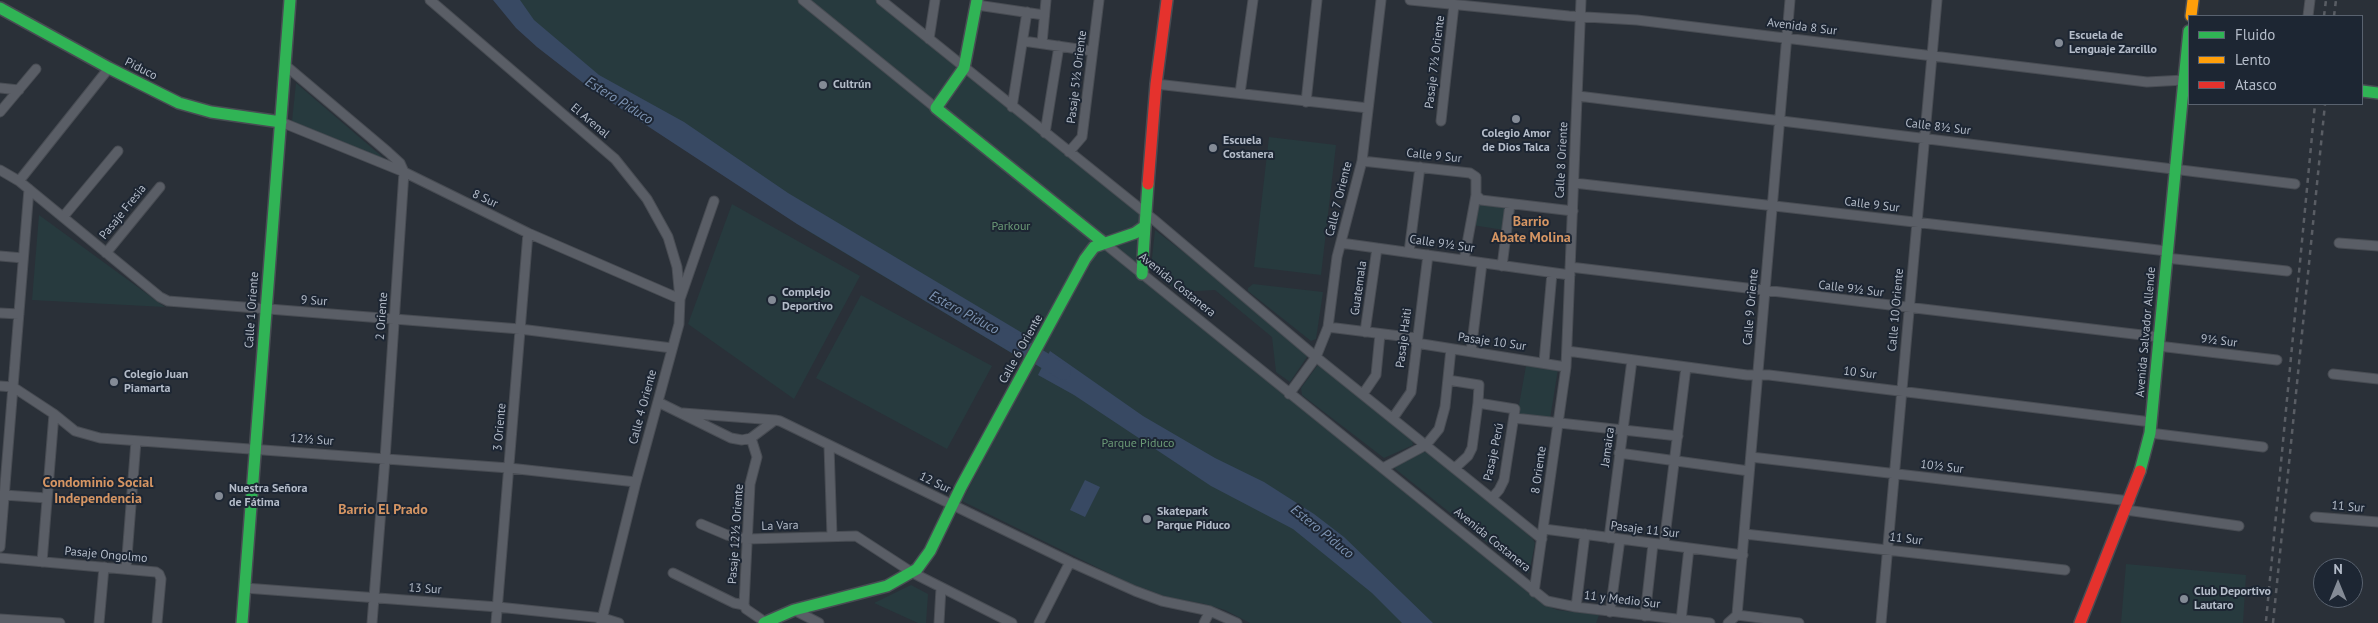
<!DOCTYPE html>
<html>
<head>
<meta charset="utf-8">
<style>
	body { margin:0 }
	#map { position:relative; width:2378px; height:623px; overflow:hidden; background:#2a3038; font-family:"PT Sans",sans-serif }
	canvas { display:block }
	.legend { position:absolute; left:2188px; top:15px; width:175px; height:90px; box-sizing:border-box; background:#1d2633; border:1px solid #59626f; margin:0; padding:6px 9px; list-style:none; font-size:15px; color:#b4bcc9 }
	.legend li { display:flex; align-items:center; gap:10px; height:25px }
	.legend b { width:25px; border:1px solid #59626f }
	.north { position:absolute; left:2313px; top:558px; width:50px; height:50px; box-sizing:border-box; background:#1d2633; border:1px solid #59626f; border-radius:50%; rotate:0deg; font-size:14px; font-weight:700; line-height:20px; text-align:center; color:#b4bcc9 }
	.north::after { content:''; display:block; margin:auto; width:18px; height:22px; background:#848b96; clip-path:polygon(50% 0,100% 100%,50% 72%,0 100%) }
</style>
</head>
<body>
<div id="map">
<canvas width="2378" height="623"></canvas>
<ul class="legend">
<li><b style="height:6px;background:#30b455"></b>Fluido</li>
<li><b style="height:6px;background:#ff9f0a"></b>Lento</li>
<li><b style="height:6px;background:#e5322d"></b>Atasco</li>
</ul>
<div class="north">N</div>
</div>
<script>
const c = document.querySelector('canvas').getContext('2d');
c.lineJoin = 'round';
function fillPath(path, color) { c.fillStyle = color; c.fill(path, 'evenodd'); }
const shape = rows => new Path2D(rows.map(r => 'M' + r).join(''));
function stroke(path, color, width, dash) { c.strokeStyle = color; c.lineWidth = width; c.lineCap = dash ? 'butt' : 'round'; c.setLineDash(dash || []); c.stroke(path); }
function write(font, color, halo, rows, align = 'center') {
  c.font = font + ' "PT Sans",sans-serif'; c.lineWidth = 4; c.setLineDash([]); c.textBaseline = 'middle'; c.strokeStyle = halo; c.fillStyle = color; for (const [text, x, y, turn = 0] of rows) {
    c.save(); c.translate(x, y); c.rotate((+turn || 0) * Math.PI / 180); c.textAlign = isNaN(turn) ? turn : align; if (halo) c.strokeText(text, 0, 0); c.fillText(text, 0, 0); c.restore();
  }
}
fillPath(shape([
	[505,0,878,0,1144,214,1142,279,1540,602,1557,610,1599,615,1596,623,1250,623,1225,610,1205,604,1167,597,1129,583,962,501,1033,366,808,231,698,154,619,107,559,63],
	[296,83,386,160,292,121],
	[1269,137,1336,145,1321,275,1254,267],
	[732,204,860,276,794,399,688,324],
	[1475,204,1507,208,1504,230,1472,225],
	[39,215,165,307,32,300],
	[1155,230,1311,351,1290,382,1276,372,1272,337,1215,290,1178,292,1153,271,1151,267],
	[1253,284,1323,292,1316,339,1311,341,1248,291,1248,288],
	[861,295,992,366,947,449,816,378],
	[1317,366,1321,366,1412,440,1413,445,1384,458,1302,395,1301,388],
	[1526,366,1558,369,1550,419,1517,416],
	[1428,451,1532,538,1535,543,1529,573,1525,573,1393,467,1422,452],
	[2126,564,2246,575,2243,623,2121,623],
	[911,585,928,594,926,623,918,623,874,603]
]), '#273a3e');
fillPath(shape([
	[493,0,520,0,534,20,599,75,684,122,788,193,1029,337,1020,358,797,224,591,89,537,47,516,28],
	[1050,351,1143,416,1215,458,1264,482,1314,514,1344,537,1433,623,1402,623,1372,593,1293,529,1211,486,1074,395,1038,375],
	[1085,480,1100,487,1085,517,1070,510]
]), '#384963');
stroke(shape([
	[1005,336,1063,372]
]), '#384963', 16);
const street = shape([
	[803,0,936,108],
	[881,0,1153,219,1316,357,1542,539],
	[1410,0,1569,16,1637,20,2147,82,2184,80],
	[977,5,1044,15],
	[2308,16,2310,0],
	[929,39,935,0],
	[1023,41,1092,51],
	[1042,43,1046,0],
	[285,65,388,152,400,163,404,172,385,459,372,623],
	[1156,84,1368,108],
	[0,88,19,90],
	[1240,93,1253,0],
	[1578,96,2295,184],
	[1306,102,1317,0],
	[1012,107,1027,12],
	[0,112,36,69],
	[1441,121,1454,5],
	[281,122,404,172,528,233,680,299,677,267,668,237,647,199,615,159,430,0],
	[1045,133,1059,46],
	[1069,152,1082,137,1099,0],
	[1362,161,1470,173,1476,177,1476,195,1481,200,1573,211],
	[0,170,19,181,160,297,168,301,520,329,672,348],
	[19,181,109,68],
	[1574,183,2167,251],
	[63,217,118,151],
	[1104,243,1547,601,1576,607,1710,623],
	[1341,243,1570,275],
	[2339,243,2378,246],
	[1409,252,1420,167],
	[106,253,160,187],
	[0,256,23,258],
	[2166,258,2287,271],
	[1464,260,1476,195],
	[1502,266,1510,204],
	[1570,267,2159,337],
	[0,313,19,314],
	[1328,327,1416,338],
	[1365,332,1377,248],
	[1416,343,1566,367],
	[2158,346,2277,360],
	[1471,351,1482,263],
	[1567,351,1747,375,1769,375,2151,422],
	[1544,362,1552,273],
	[2333,374,2378,379],
	[1448,380,1479,385,1478,403,1515,409,1504,480,1499,490,1492,498],
	[0,386,13,387,54,414,75,431,100,438,509,468,636,482],
	[1289,394,1316,357,1328,327,1337,257,1362,161,1381,0],
	[1363,394,1376,375,1380,334],
	[658,402,731,438,742,440,751,438,775,420,780,421,1070,562,1135,591,1162,601,1210,611,1237,623],
	[683,413,775,420],
	[1393,418,1411,392,1428,255],
	[1514,418,1678,436],
	[2150,433,2263,447],
	[751,438,757,457,750,484,744,605,746,609,765,622],
	[829,446,832,536],
	[1619,453,1749,471],
	[1751,457,2130,501],
	[1383,468,1426,445,1439,429,1445,407,1451,349],
	[1455,468,1468,456,1472,448,1478,403],
	[4,495,47,498],
	[2126,510,2239,526],
	[2315,517,2378,522],
	[701,524,727,535,747,539,856,536,913,573,1012,623],
	[1544,529,1743,555],
	[1745,534,2065,570],
	[1609,538,1632,360],
	[1664,544,1686,367],
	[0,547,29,189],
	[0,558,156,572,159,574,161,579,157,623],
	[42,562,54,414],
	[126,569,136,441],
	[673,573,734,603,744,605],
	[245,588,498,607,603,618,619,623],
	[1534,592,1566,367,1581,0],
	[1576,607,1585,534],
	[794,610,819,623],
	[1610,612,1620,539],
	[1737,615,1790,0],
	[1737,615,1799,623],
	[1645,616,1653,544],
	[0,619,60,623],
	[1681,620,1689,548],
	[99,623,104,567],
	[496,623,528,233],
	[601,623,636,482,679,324,680,299,714,201],
	[939,623,941,588],
	[1039,623,1070,562],
	[1204,623,1210,611],
	[1728,623,1737,615],
	[1881,623,1937,0]
]);
const fast = shape([
	[977,0,964,68,936,108,1104,243],
	[0,8,109,68,179,103,211,112,281,122],
	[2189,31,2184,80,2189,79],
	[2362,91,2378,93],
	[1142,274,1145,226],
	[2140,471,2150,433,2184,80],
	[242,623,290,0],
	[764,623,794,610,887,586,917,569,930,551,961,487,1085,259,1094,247,1135,233,1145,226,1148,184]
]);
const slow = shape([
	[2191,16,2193,0]
]);
const jam = shape([
	[1148,184,1156,84,1167,0],
	[2080,623,2140,471]
]);
stroke(street, '#484c53', 11);
stroke(fast, '#484c53', 14);
stroke(slow, '#484c53', 14);
stroke(jam, '#484c53', 14);
stroke(street, '#5a5e66', 9);
stroke(fast, '#30b455', 11);
stroke(slow, '#ff9f0a', 11);
stroke(jam, '#e5322d', 11);
stroke(shape([
	[2324,16,2326,0],
	[2334,16,2336,0],
	[2266,621,2315,104],
	[2273,623,2325,104]
]), '#595d64', 2.5, [5, 5]);
for (const [x, y, r, color] of [
	[2059,43,5,"#848b96"],
	[823,85,5,"#848b96"],
	[1516,119,5,"#848b96"],
	[1213,148,5,"#848b96"],
	[772,300,5,"#848b96"],
	[114,382,5,"#848b96"],
	[219,496,5,"#848b96"],
	[1147,519,5,"#848b96"],
	[2184,599,5,"#848b96"]
]) { const dot = new Path2D(); dot.arc(x, y, r, 0, 2 * Math.PI); c.fillStyle = color; c.fill(dot); stroke(dot, '#1d2633', 2); }
write('12px', '#b4bcc9', '#1d2633', [
	["Avenida 8 Sur",1802,27,7],
	["Pasaje 7½ Oriente",1435,62,-83],
	["Piduco",141,69,27],
	["Pasaje 5½ Oriente",1077,77,-83],
	["El Arenal",590,121,40],
	["Calle 8½ Sur",1938,127,7],
	["Calle 9 Sur",1434,156,6],
	["Calle 8 Oriente",1562,160,-87],
	["8 Sur",485,199,25],
	["Calle 7 Oriente",1339,199,-76],
	["Calle 9 Sur",1872,205,7],
	["Pasaje Fresia",123,212,-51],
	["Calle 9½ Sur",1442,244,8],
	["Avenida Costanera",1177,285,39],
	["Guatemala",1359,288,-82],
	["Calle 9½ Sur",1851,289,7],
	["9 Sur",314,301,4],
	["Calle 9 Oriente",1751,307,-85],
	["Calle 1 Oriente",252,310,-86],
	["Calle 10 Oriente",1896,310,-85],
	["2 Oriente",382,316,-86],
	["Avenida Salvador Allende",2146,332,-85],
	["Pasaje Haiti",1404,338,-83],
	["9½ Sur",2219,341,7],
	["Pasaje 10 Sur",1492,342,8],
	["Calle 6 Oriente",1021,349,-61],
	["10 Sur",1860,373,7],
	["Calle 4 Oriente",643,407,-75],
	["3 Oriente",500,427,-85],
	["12½ Sur",312,440,4],
	["Jamaica",1608,447,-82],
	["Pasaje Perú",1494,452,-78],
	["10½ Sur",1942,467,7],
	["8 Oriente",1539,470,-82],
	["12 Sur",935,483,26],
	["11 Sur",2348,507,5],
	["La Vara",780,526,-2],
	["Pasaje 11 Sur",1645,530,7],
	["Pasaje 12½ Oriente",736,534,-86],
	["11 Sur",1906,539,7],
	["Avenida Costanera",1492,540,39],
	["Pasaje Ongolmo",106,555,5],
	["13 Sur",425,589,4],
	["11 y Medio Sur",1622,600,7]
]);
write('bold 12px', '#b4bcc9', '#1d2633', [
	["Escuela de",2069,36],
	["Lenguaje Zarcillo",2069,50],
	["Cultrún",833,85],
	["Colegio Amor",1516,134,"center"],
	["de Dios Talca",1516,148,"center"],
	["Escuela",1223,141],
	["Costanera",1223,155],
	["Complejo",782,293],
	["Deportivo",782,307],
	["Colegio Juan",124,375],
	["Piamarta",124,389],
	["Nuestra Señora",229,489],
	["de Fátima",229,503],
	["Skatepark",1157,512],
	["Parque Piduco",1157,526],
	["Club Deportivo",2194,592],
	["Lautaro",2194,606]
], 'left');
write('12px', '#6b9a76', '#1d2633', [
	["Parkour",1011,227],
	["Parque Piduco",1138,444]
]);
write('italic 14px', '#7c92b1', '#1d2633', [
	["Estero Piduco",619,101,32],
	["Estero Piduco",964,313,28],
	["Estero Piduco",1322,532,39]
]);
write('bold 14px', '#d59563', '#1d2633', [
	["Barrio",1531,222],
	["Abate Molina",1531,238],
	["Condominio Social",98,483],
	["Independencia",98,499],
	["Barrio El Prado",383,510]
]);
</script>
</body>
</html>
